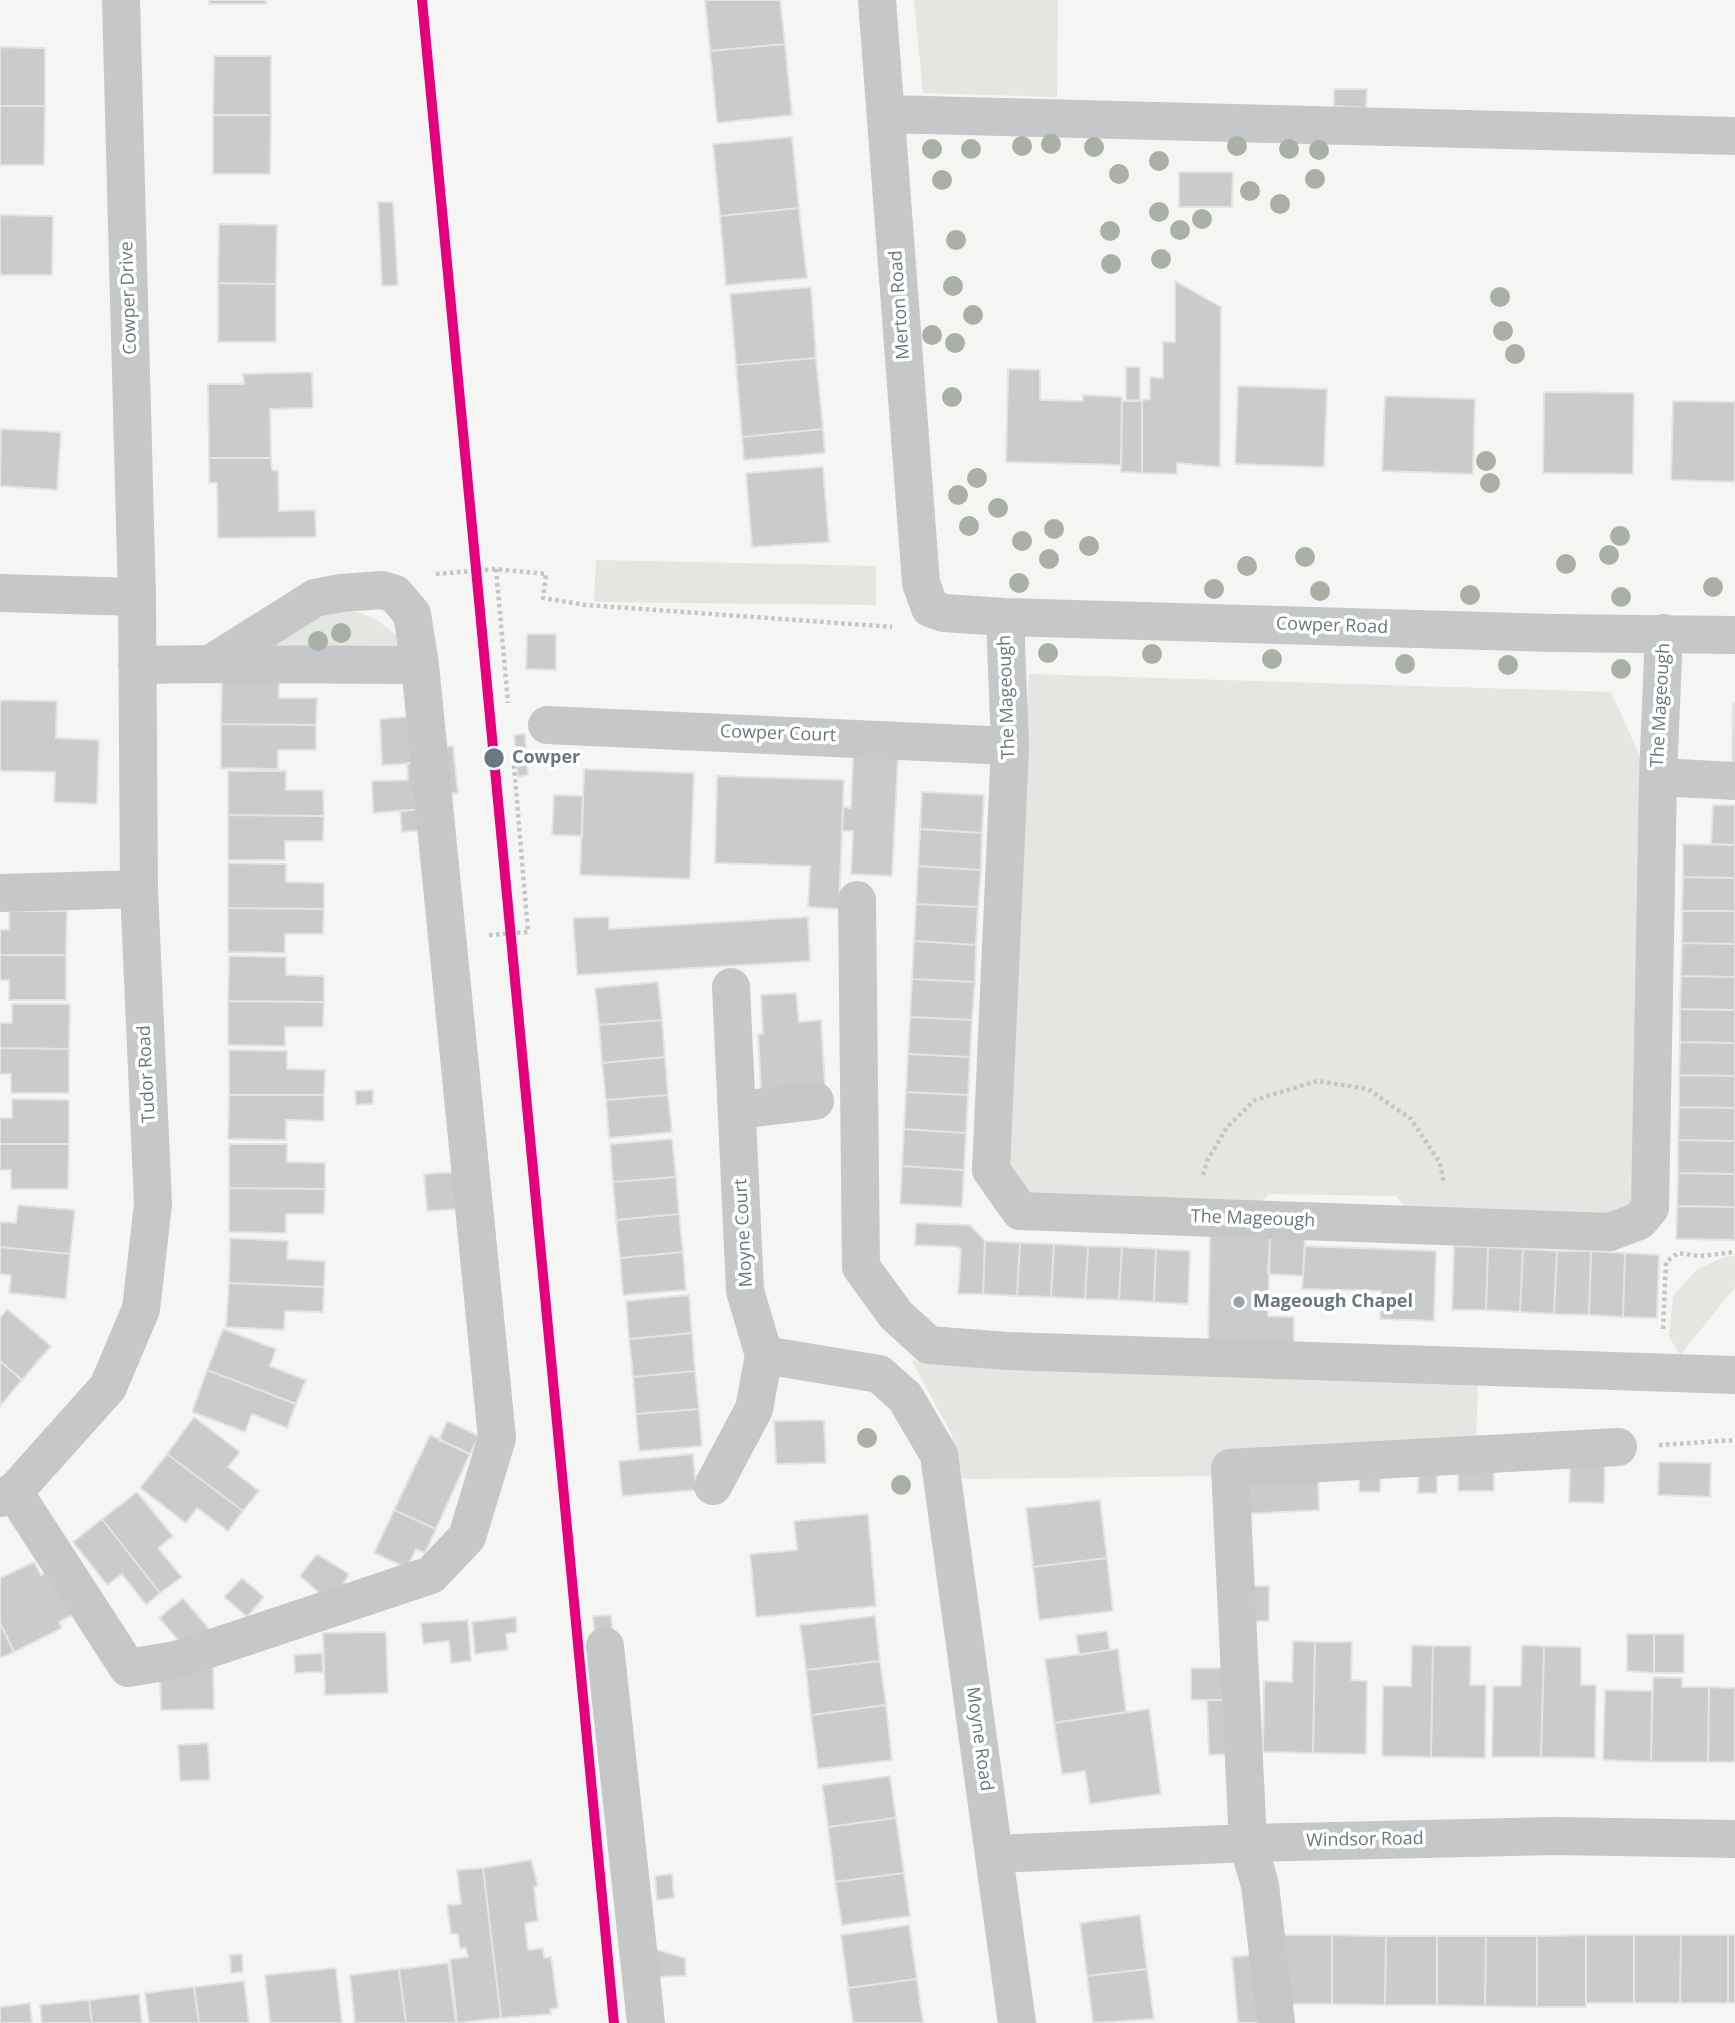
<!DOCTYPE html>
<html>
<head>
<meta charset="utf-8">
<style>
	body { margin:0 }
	canvas { display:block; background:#f5f5f4 }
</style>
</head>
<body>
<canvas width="1735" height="2023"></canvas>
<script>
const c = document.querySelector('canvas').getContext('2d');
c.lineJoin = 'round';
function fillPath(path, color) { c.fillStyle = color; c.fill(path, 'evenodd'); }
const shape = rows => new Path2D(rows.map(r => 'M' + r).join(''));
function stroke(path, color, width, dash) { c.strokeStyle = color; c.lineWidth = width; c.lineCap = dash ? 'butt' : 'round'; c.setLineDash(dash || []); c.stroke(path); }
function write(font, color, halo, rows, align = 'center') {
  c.font = font + ' "Open Sans",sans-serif'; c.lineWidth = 7; c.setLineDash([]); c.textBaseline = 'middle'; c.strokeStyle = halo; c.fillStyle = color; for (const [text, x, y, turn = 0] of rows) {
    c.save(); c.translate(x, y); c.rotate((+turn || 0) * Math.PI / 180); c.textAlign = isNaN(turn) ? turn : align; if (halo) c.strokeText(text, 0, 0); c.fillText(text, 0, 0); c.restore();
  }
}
fillPath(shape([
	[914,0,1058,0,1057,97,923,93],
	[596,560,876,566,876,605,594,602],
	[343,611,358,612,379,621,400,639,400,646,255,650,308,620],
	[1029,674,1611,692,1648,774,1642,1192,1616,1218,1410,1214,1396,1196,1269,1194,1250,1211,1031,1204,1000,1167],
	[1735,1256,1735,1287,1680,1355,1669,1337,1673,1296,1696,1270,1724,1257],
	[912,1361,1478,1380,1476,1447,1221,1476,962,1479,951,1433]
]), '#e4e6e1');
const building = shape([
	[209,0,267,0,266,4,209,4,209,0],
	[705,0,780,0,785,44,710,51,705,0],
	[785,44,792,115,717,123,710,51,785,44],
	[0,47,45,48,45,106,0,106,0,47],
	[214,56,271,56,271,115,213,115,214,56],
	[1334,89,1367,89,1366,108,1334,106,1334,89],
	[0,106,45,106,44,165,0,165,0,106],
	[213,115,271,115,270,174,213,174,213,115],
	[792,137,799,208,720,216,713,144,792,137],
	[1179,172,1233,172,1232,207,1179,207,1179,172],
	[378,202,393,202,398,285,382,286,378,202],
	[799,208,807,278,726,285,720,216,799,208],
	[0,215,53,216,52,275,0,275,0,215],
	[219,224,277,225,276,284,218,283,219,224],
	[1175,281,1221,307,1220,467,1177,463,1177,474,1142,473,1142,400,1150,399,1150,377,1163,378,1163,342,1175,342,1175,281],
	[218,283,276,284,276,342,218,342,218,283],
	[811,287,816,358,736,365,730,294,811,287],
	[816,358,823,429,742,437,736,365,816,358],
	[1126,367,1140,367,1140,401,1126,401,1126,367],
	[1008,369,1040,370,1040,400,1083,401,1083,395,1122,397,1121,465,1006,462,1008,369],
	[312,372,313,408,270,409,271,458,209,458,208,384,244,384,243,374,312,372],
	[1238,386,1327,389,1324,467,1235,464,1238,386],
	[1544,392,1634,393,1633,474,1543,473,1544,392],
	[1385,396,1475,399,1473,474,1382,471,1385,396],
	[1142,400,1142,473,1121,472,1122,401,1142,400],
	[1673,401,1735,402,1735,482,1671,480,1673,401],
	[1,429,61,432,57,490,0,486,1,429],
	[823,429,825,453,744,460,742,437,823,429],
	[209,458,271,458,272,470,278,471,279,511,315,510,316,537,218,538,217,483,209,483,209,458],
	[823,467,829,542,752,547,746,473,823,467],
	[527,634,556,634,556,670,526,669,527,634],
	[222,679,279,679,279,698,317,698,316,725,221,724,222,679],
	[0,700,57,701,56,738,99,740,97,804,54,802,55,772,0,771,0,700],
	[1733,703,1735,703,1735,770,1732,770,1733,703],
	[418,716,420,763,382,765,380,719,418,716],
	[221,724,316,725,316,750,278,750,278,769,221,768,221,724],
	[525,734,528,775,518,777,514,735,525,734],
	[453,746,458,793,447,794,443,747,453,746],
	[853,756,898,758,892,876,851,874,853,831,842,831,843,807,851,808,853,756],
	[407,763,420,763,423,809,373,813,372,781,408,780,407,763],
	[584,769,694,773,690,879,580,875,584,769],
	[228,771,286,771,286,790,323,790,324,816,228,815,228,771],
	[717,776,844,780,839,909,808,907,810,866,715,863,717,776],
	[922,792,984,795,982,833,920,829,922,792],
	[554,795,583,796,582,836,552,835,554,795],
	[1713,805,1735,805,1735,845,1711,844,1713,805],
	[423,809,425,830,402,832,400,811,423,809],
	[228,815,324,816,323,841,285,841,285,860,228,860,228,815],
	[920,829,982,833,981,870,918,866,920,829],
	[1683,844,1735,845,1735,878,1683,877,1683,844],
	[228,863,286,864,286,882,324,883,324,909,228,908,228,863],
	[918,866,981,870,978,907,916,904,918,866],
	[1683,877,1735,878,1735,911,1682,911,1683,877],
	[916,904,978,907,976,945,914,941,916,904],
	[228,908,324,909,323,934,285,934,285,953,228,952,228,908],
	[9,911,67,911,66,955,0,955,0,930,9,930,9,911],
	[1682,911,1735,911,1735,944,1682,943,1682,911],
	[609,917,609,929,808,917,810,961,577,975,573,918,609,917],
	[914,941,976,945,975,982,912,979,914,941],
	[1682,943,1735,944,1735,977,1681,976,1682,943],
	[0,955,66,955,66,1000,9,1000,9,980,0,980,0,955],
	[229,956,286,957,286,975,324,976,324,1002,228,1001,229,956],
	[1681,976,1735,977,1735,1010,1680,1009,1681,976],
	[912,979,975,982,972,1020,910,1017,912,979],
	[658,982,662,1020,599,1025,595,988,658,982],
	[796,993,799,1022,821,1020,825,1085,761,1089,758,1034,763,1034,761,995,796,993],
	[228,1001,324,1002,323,1027,285,1027,285,1046,228,1045,228,1001],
	[12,1004,70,1004,69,1049,0,1048,0,1023,12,1023,12,1004],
	[1680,1009,1735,1010,1735,1043,1680,1042,1680,1009],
	[910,1017,972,1020,970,1057,908,1054,910,1017],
	[662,1020,665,1057,602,1063,599,1025,662,1020],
	[1680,1042,1735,1043,1735,1076,1679,1075,1680,1042],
	[0,1048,69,1049,69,1093,11,1093,11,1074,0,1074,0,1048],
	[229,1050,287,1051,287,1069,325,1070,324,1095,229,1095,229,1050],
	[908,1054,970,1057,968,1095,906,1092,908,1054],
	[665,1057,668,1095,606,1100,602,1063,665,1057],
	[1679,1075,1735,1076,1735,1108,1679,1107,1679,1075],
	[373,1090,373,1104,356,1105,355,1091,373,1090],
	[906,1092,968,1095,966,1133,904,1129,906,1092],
	[229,1095,324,1095,324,1121,286,1120,286,1140,228,1139,229,1095],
	[668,1095,672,1132,609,1138,606,1100,668,1095],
	[12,1099,69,1100,69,1144,0,1144,0,1118,12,1118,12,1099],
	[1679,1107,1735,1108,1735,1141,1678,1140,1679,1107],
	[904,1129,966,1133,964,1170,902,1166,904,1129],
	[672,1139,676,1177,613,1182,610,1144,672,1139],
	[1678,1140,1735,1141,1735,1174,1678,1173,1678,1140],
	[0,1144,69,1144,68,1189,11,1189,11,1170,0,1170,0,1144],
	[229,1144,287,1144,287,1162,325,1163,325,1189,229,1188,229,1144],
	[902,1166,964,1170,962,1207,900,1204,902,1166],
	[455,1172,458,1209,427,1211,424,1174,455,1172],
	[1678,1173,1735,1174,1735,1207,1677,1206,1678,1173],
	[676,1177,679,1214,616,1220,613,1182,676,1177],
	[229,1188,325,1189,324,1214,286,1214,286,1233,229,1232,229,1188],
	[18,1205,75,1210,70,1254,0,1247,0,1222,16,1223,18,1205],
	[1677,1206,1735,1207,1735,1240,1676,1239,1677,1206],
	[679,1214,683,1252,620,1258,616,1220,679,1214],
	[916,1223,970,1225,985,1241,983,1294,958,1294,961,1250,958,1247,915,1245,916,1223],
	[1210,1235,1270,1237,1268,1316,1294,1317,1294,1349,1208,1347,1210,1235],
	[1270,1237,1305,1238,1303,1276,1268,1274,1270,1237],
	[230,1238,288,1241,287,1259,325,1261,324,1287,229,1283,230,1238],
	[985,1241,1020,1243,1017,1296,983,1294,985,1241],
	[1020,1243,1054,1244,1051,1297,1017,1296,1020,1243],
	[1054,1244,1088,1246,1085,1299,1051,1297,1054,1244],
	[1088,1246,1122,1247,1119,1300,1085,1299,1088,1246],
	[1305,1246,1436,1251,1434,1321,1380,1319,1381,1291,1302,1289,1305,1246],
	[1454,1246,1488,1247,1486,1310,1452,1310,1454,1246],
	[0,1247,70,1254,66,1299,9,1293,11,1275,0,1274,0,1247],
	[1122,1247,1156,1249,1154,1302,1119,1300,1122,1247],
	[1488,1247,1523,1249,1520,1312,1486,1310,1488,1247],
	[1156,1249,1190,1251,1188,1304,1154,1302,1156,1249],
	[1523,1249,1557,1251,1554,1314,1520,1312,1523,1249],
	[1557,1251,1591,1251,1589,1315,1554,1314,1557,1251],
	[1591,1251,1625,1253,1623,1317,1589,1315,1591,1251],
	[683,1252,686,1290,623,1295,620,1258,683,1252],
	[1625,1253,1659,1255,1657,1318,1623,1317,1625,1253],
	[229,1283,324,1287,323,1312,285,1311,284,1330,226,1327,229,1283],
	[689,1295,692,1333,629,1339,626,1301,689,1295],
	[7,1309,51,1346,22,1380,0,1361,0,1318,7,1309],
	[223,1329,276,1349,270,1366,306,1380,296,1404,207,1370,223,1329],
	[692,1333,695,1371,633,1377,629,1339,692,1333],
	[0,1361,22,1380,0,1406,0,1361],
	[207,1370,296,1404,287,1428,252,1414,245,1432,192,1412,207,1370],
	[695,1371,699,1409,636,1414,633,1377,695,1371],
	[699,1409,702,1446,639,1451,636,1414,699,1409],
	[194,1417,240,1452,228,1467,259,1491,243,1511,167,1454,194,1417],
	[824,1420,826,1463,776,1464,774,1421,824,1420],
	[447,1421,479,1436,470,1454,439,1440,447,1421],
	[430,1435,470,1454,436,1529,394,1510,430,1435],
	[167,1454,243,1511,228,1531,197,1508,186,1523,140,1488,167,1454],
	[693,1454,696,1490,622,1496,619,1461,693,1454],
	[1659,1462,1711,1463,1710,1497,1658,1495,1659,1462],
	[1570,1463,1605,1464,1604,1503,1569,1502,1570,1463],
	[1458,1467,1494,1467,1494,1491,1458,1491,1458,1467],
	[1437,1468,1437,1493,1418,1493,1419,1469,1437,1468],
	[1381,1471,1380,1492,1359,1492,1359,1473,1381,1471],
	[1318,1475,1319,1510,1245,1514,1243,1479,1318,1475],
	[137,1492,173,1536,158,1548,182,1577,160,1593,102,1519,137,1492],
	[1100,1500,1107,1558,1033,1567,1026,1508,1100,1500],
	[394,1510,436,1529,425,1553,416,1549,407,1568,374,1553,394,1510],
	[868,1514,876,1606,756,1617,750,1554,797,1550,794,1521,868,1514],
	[102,1519,160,1593,146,1605,122,1574,107,1585,73,1542,102,1519],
	[317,1554,349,1574,340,1591,325,1598,300,1576,317,1554],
	[1107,1558,1113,1611,1039,1620,1033,1567,1107,1558],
	[34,1562,41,1575,54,1568,76,1613,59,1622,62,1628,14,1652,0,1623,0,1578,34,1562],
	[242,1578,264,1597,247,1617,224,1597,242,1578],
	[1249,1586,1269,1586,1269,1621,1250,1621,1249,1586],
	[183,1598,213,1634,180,1642,159,1618,183,1598],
	[611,1615,613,1636,595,1637,593,1616,611,1615],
	[875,1616,880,1661,806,1670,800,1625,875,1616],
	[516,1617,517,1632,506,1634,508,1650,475,1654,472,1622,516,1617],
	[468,1620,471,1661,451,1663,449,1641,423,1644,421,1623,468,1620],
	[0,1623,14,1652,0,1658,0,1623],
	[1107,1631,1110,1650,1079,1655,1076,1635,1107,1631],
	[386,1632,388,1693,325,1695,323,1633,386,1632],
	[1627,1634,1654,1634,1654,1673,1627,1671,1627,1634],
	[1654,1634,1684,1634,1684,1673,1654,1673,1654,1634],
	[1293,1641,1315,1642,1313,1753,1263,1752,1264,1681,1292,1682,1293,1641],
	[1315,1642,1352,1642,1351,1680,1367,1681,1366,1754,1313,1753,1315,1642],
	[1412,1645,1433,1646,1431,1757,1382,1756,1383,1686,1411,1686,1412,1645],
	[1522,1645,1544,1646,1541,1757,1492,1757,1493,1686,1521,1686,1522,1645],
	[1433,1646,1471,1646,1470,1685,1486,1685,1485,1758,1431,1757,1433,1646],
	[1544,1646,1581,1647,1581,1685,1596,1685,1595,1758,1541,1757,1544,1646],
	[1118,1649,1126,1712,1054,1723,1045,1659,1118,1649],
	[322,1653,323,1672,295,1673,294,1655,322,1653],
	[213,1657,214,1709,161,1710,160,1676,213,1657],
	[880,1661,886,1705,811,1715,806,1670,880,1661],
	[1191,1668,1229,1668,1229,1700,1191,1700,1191,1668],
	[1653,1677,1682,1678,1682,1687,1709,1687,1708,1762,1651,1762,1653,1677],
	[1709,1687,1735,1688,1735,1762,1708,1762,1709,1687],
	[1605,1690,1652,1691,1651,1762,1603,1760,1605,1690],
	[1207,1700,1229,1700,1235,1754,1209,1755,1207,1700],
	[886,1705,892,1760,818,1769,811,1715,886,1705],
	[1149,1709,1161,1794,1090,1804,1085,1771,1062,1774,1054,1723,1149,1709],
	[208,1743,210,1780,180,1781,178,1745,208,1743],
	[890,1776,896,1818,828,1827,822,1785,890,1776],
	[896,1818,904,1873,835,1882,828,1827,896,1818],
	[531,1860,538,1886,534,1887,538,1921,525,1923,528,1950,543,1948,544,1958,551,1957,558,2008,550,2009,551,2014,501,2018,483,1868,531,1860],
	[483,1868,501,2018,457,2023,450,1959,468,1957,466,1948,460,1949,458,1934,451,1934,447,1905,461,1904,457,1870,483,1868],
	[904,1873,910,1916,842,1925,835,1882,904,1873],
	[672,1874,674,1898,657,1900,655,1876,672,1874],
	[1140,1915,1147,1969,1087,1976,1080,1923,1140,1915],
	[909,1925,917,1979,848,1988,841,1935,909,1925],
	[1284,1935,1332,1935,1332,2004,1283,2004,1284,1935],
	[1332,1935,1386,1936,1385,2005,1332,2004,1332,1935],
	[1586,1935,1634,1935,1634,2003,1586,2003,1586,1935],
	[1586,1935,1586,2007,1537,2007,1537,1936,1586,1935],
	[1634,1935,1681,1935,1680,2003,1634,2003,1634,1935],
	[1681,1935,1728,1935,1728,2003,1680,2003,1681,1935],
	[1728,1935,1735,1935,1735,2003,1728,2003,1728,1935],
	[1386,1936,1437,1936,1437,2005,1385,2005,1386,1936],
	[1437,1936,1486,1936,1485,2006,1437,2005,1437,1936],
	[1486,1936,1537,1936,1537,2007,1485,2006,1486,1936],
	[651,1948,685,1958,686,1976,656,1977,651,1948],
	[242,1954,243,1972,231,1973,230,1955,242,1954],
	[1255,1955,1261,2023,1238,2023,1232,1957,1255,1955],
	[448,1963,456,2023,406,2023,399,1969,448,1963],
	[336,1968,342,2023,270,2023,265,1975,336,1968],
	[399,1969,406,2023,355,2023,350,1975,399,1969],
	[1147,1969,1154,2019,1093,2023,1087,1976,1147,1969],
	[917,1979,923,2023,853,2023,848,1988,917,1979],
	[244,1981,249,2023,199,2023,194,1987,244,1981],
	[194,1987,199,2023,149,2023,145,1993,194,1987],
	[139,1994,142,2023,92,2023,89,2000,139,1994],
	[89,2000,92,2023,42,2023,40,2005,89,2000],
	[30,2003,32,2023,0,2023,0,2007,30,2003]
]);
fillPath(building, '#cacccc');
stroke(building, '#e4e4e4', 2);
stroke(shape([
	[496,569,508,703],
	[436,574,496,569,546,574,543,598,586,605,892,627],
	[489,935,528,932,513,754],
	[1203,1175,1207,1161,1227,1127,1255,1100,1317,1081,1368,1089,1411,1119,1440,1163,1444,1183],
	[1663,1329,1666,1262,1678,1253,1700,1256,1735,1252],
	[1659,1445,1735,1440]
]), '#c4c5c5', 4.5, [3.5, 3.5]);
stroke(shape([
	[877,0,921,583,930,608,944,613,1005,617,1554,633,1735,635],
	[887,114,1735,136],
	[0,593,137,597],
	[1005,617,1010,746,991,1170,1020,1211,1610,1232,1639,1221,1650,1208,1658,777,1664,633],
	[210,664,420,665],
	[547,725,1010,746],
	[1658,777,1735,781],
	[0,893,139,889],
	[857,900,861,1267,896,1315,929,1345,1008,1351,1735,1375],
	[731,987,745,1291,764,1355,879,1374,905,1397,939,1455,1017,2023],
	[738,1110,815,1101],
	[713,1486,754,1409,764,1355],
	[14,1492,128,1668,176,1660,431,1575,467,1537,497,1438,420,665,412,614,395,594,382,590,341,593,315,598,210,664,137,665],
	[0,1498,14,1492,108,1387,141,1309,153,1204,139,889,137,597,121,0],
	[605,1646,646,2023],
	[995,1854,1248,1843,1555,1836,1735,1839],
	[1276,2023,1260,1885,1248,1843,1230,1468,1618,1447]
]), '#c5c7c8', 38);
stroke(shape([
	[422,0,614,2023]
]), '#e5007d', 10);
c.fillStyle = '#aab0a6';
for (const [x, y] of [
	[1051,144],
	[1022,146],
	[1237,146],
	[1094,147],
	[932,149],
	[971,149],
	[1289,149],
	[1319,150],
	[1159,161],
	[1119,174],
	[1315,179],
	[942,180],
	[1250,191],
	[1280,204],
	[1159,212],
	[1202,219],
	[1180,230],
	[1110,231],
	[956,240],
	[1161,259],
	[1111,264],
	[953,286],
	[1500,297],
	[973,315],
	[1503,331],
	[932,335],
	[955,343],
	[1515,354],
	[952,397],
	[1486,461],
	[977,478],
	[1490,483],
	[958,495],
	[998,508],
	[969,526],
	[1054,529],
	[1620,536],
	[1022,541],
	[1089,546],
	[1609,555],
	[1305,557],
	[1049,559],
	[1566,564],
	[1247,566],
	[1019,583],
	[1713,587],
	[1214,589],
	[1320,591],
	[1470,595],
	[1621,597],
	[341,633],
	[318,641],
	[1048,653],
	[1152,654],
	[1272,659],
	[1405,664],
	[1508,665],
	[1621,669],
	[867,1438],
	[901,1485]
]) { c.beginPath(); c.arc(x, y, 10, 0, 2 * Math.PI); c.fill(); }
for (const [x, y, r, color] of [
	[494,758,11,"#687980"],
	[1239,1302,7,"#99a4a9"]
]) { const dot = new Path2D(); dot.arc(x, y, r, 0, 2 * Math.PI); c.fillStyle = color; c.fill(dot); stroke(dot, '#fff', 2.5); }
write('18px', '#687980', '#fff', [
	["Cowper Drive",129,298,-92],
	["Merton Road",900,305,-94],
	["Cowper Road",1332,626,2],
	["The Mageough",1007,697,-92],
	["The Mageough",1661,705,-87],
	["Cowper Court",778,734,2],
	["Tudor Road",147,1074,-93],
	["The Mageough",1253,1219,2],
	["Moyne Court",744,1233,-93],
	["Moyne Road",979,1739,82],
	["Windsor Road",1365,1840,-1]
]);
write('bold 18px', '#687980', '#fff', [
	["Cowper",512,758]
], 'left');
write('bold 18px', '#687980', '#fff', [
	["Mageough Chapel",1253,1302]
], 'left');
</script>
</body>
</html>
